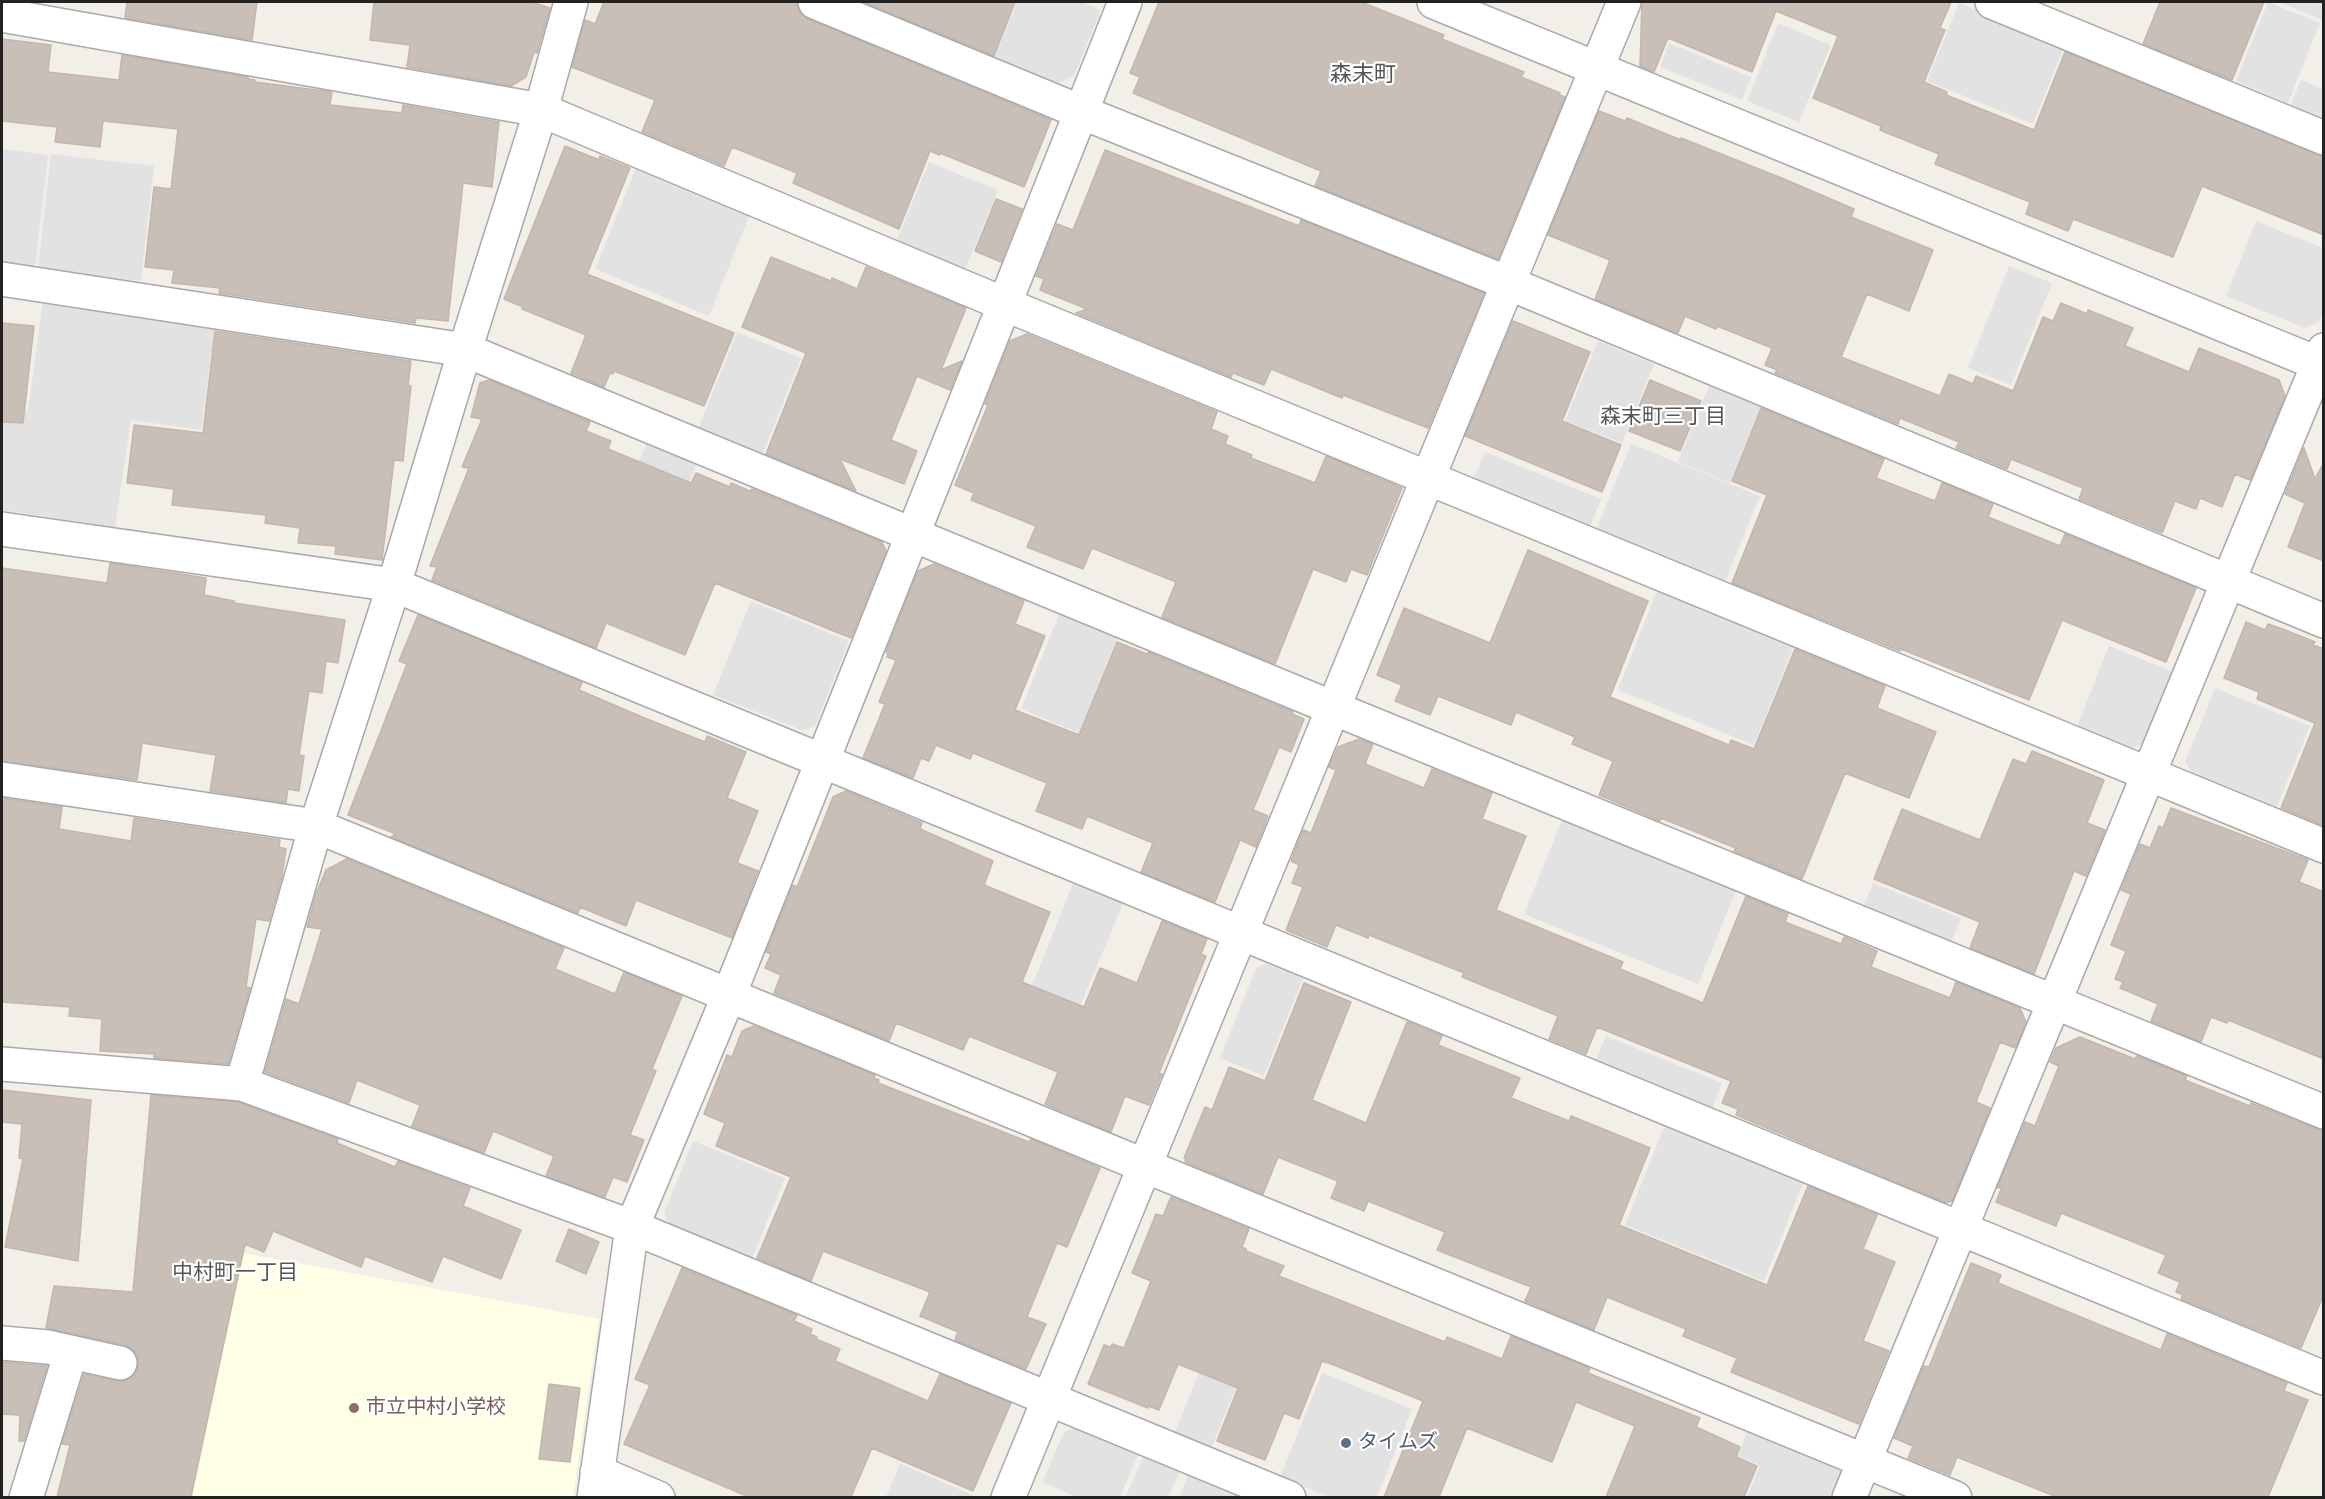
<!DOCTYPE html>
<html>
<head>
<meta charset="utf-8">
<style>
	body { margin:0 }
	#map { position:relative; width:2325px; height:1499px; overflow:hidden; background:#f2efe9; font-family:"Archivo Narrow",sans-serif }
	canvas { display:block }
	.frame { position:absolute; inset:0; border:3px solid #222; pointer-events:none }
</style>
</head>
<body>
<div id="map">
<canvas width="2325" height="1499"></canvas>
<div class="frame"></div>
</div>
<script>
const c = document.querySelector('canvas').getContext('2d');
c.lineJoin = 'round';
function fillPath(path, color) { c.fillStyle = color; c.fill(path, 'evenodd'); }
const shape = rows => new Path2D(rows.map(r => 'M' + r).join(''));
function stroke(path, color, width, dash) { c.strokeStyle = color; c.lineWidth = width; c.lineCap = dash ? 'butt' : 'round'; c.setLineDash(dash || []); c.stroke(path); }
function write(font, color, halo, rows, align = 'center') {
  c.font = font + ' "Archivo Narrow","Noto Sans JP",sans-serif'; c.lineWidth = 4.5; c.setLineDash([]); c.textBaseline = 'middle'; c.strokeStyle = halo; c.fillStyle = color; for (const [text, x, y, turn = 0] of rows) {
    c.save(); c.translate(x, y); c.rotate((+turn || 0) * Math.PI / 180); c.textAlign = isNaN(turn) ? turn : align; if (halo) c.strokeText(text, 0, 0); c.fillText(text, 0, 0); c.restore();
  }
}
fillPath(shape([
	[162,1238,599,1319,573,1497,102,1498]
]), '#ffffe5');
fillPath(shape([
	[1017,2,1081,2,1101,10,1074,76,1056,84,994,59],
	[2268,2,2320,23,2288,103,2236,81],
	[2278,2,2323,2,2323,20],
	[1959,3,2065,45,2033,124,1927,81],
	[1778,23,1831,45,1799,122,1747,101],
	[1669,43,1751,77,1742,100,1660,67],
	[2301,80,2323,89,2323,119,2290,106],
	[2,149,48,155,35,268,2,263],
	[51,154,154,166,141,281,38,269],
	[929,162,998,190,965,270,896,242],
	[636,168,750,214,709,316,595,269],
	[2256,221,2323,248,2323,312,2319,322,2305,328,2226,296],
	[2009,266,2052,283,2011,385,1968,368],
	[43,301,215,326,201,430,131,420,115,527,2,510,2,408,28,411],
	[737,332,801,358,763,453,699,427],
	[1598,341,1654,364,1622,443,1565,421],
	[1709,386,1760,407,1730,483,1678,462],
	[647,442,697,463,659,555,610,535],
	[1631,444,1760,496,1725,582,1596,530],
	[1485,452,1601,499,1590,527,1473,480],
	[1658,588,1795,643,1754,745,1618,690],
	[751,601,849,641,815,726,804,731,713,695],
	[1062,607,1120,631,1079,733,1021,709],
	[2109,646,2173,672,2144,743,2130,749,2077,727],
	[2215,688,2310,726,2277,807,2192,773,2185,762],
	[1564,815,1738,885,1698,984,1524,914],
	[1074,881,1124,901,1079,1009,1030,990],
	[1873,883,1961,918,1951,943,1863,907],
	[1267,964,1303,978,1264,1076,1220,1058,1256,968],
	[1606,1036,1722,1083,1711,1112,1594,1065],
	[1664,1127,1803,1183,1764,1281,1625,1225],
	[693,1141,785,1178,751,1261,672,1229,664,1213],
	[1216,1332,1252,1347,1211,1449,1174,1434],
	[1322,1373,1412,1409,1377,1497,1330,1497,1280,1477],
	[1074,1428,1138,1455,1120,1497,1077,1497,1042,1482,1064,1432],
	[1748,1429,1836,1464,1843,1477,1835,1497,1747,1497,1760,1465,1738,1456],
	[1144,1455,1180,1471,1168,1497,1125,1498],
	[900,1464,901,1464,977,1497,886,1497],
	[1189,1473,1246,1497,1187,1498,1180,1495]
]), '#e2e2e2');
const building = shape([
	[127,2,257,2,252,40,125,18,127,2],
	[374,2,532,2,550,8,537,53,534,52,526,77,511,86,407,67,410,45,370,40,374,2],
	[604,2,797,2,800,13,808,19,1051,120,1024,187,940,153,940,155,930,151,899,229,793,183,797,173,732,147,724,166,642,132,655,100,572,67,585,20,595,24,604,2],
	[863,2,1015,2,994,56,863,2],
	[1159,2,1361,2,1444,35,1442,39,1524,72,1521,77,1560,93,1559,95,1565,97,1498,259,1315,186,1321,171,1133,93,1140,77,1130,73,1159,2],
	[1642,2,1951,2,1940,28,1945,30,1924,82,1947,92,1946,95,2034,130,2065,52,2324,156,2324,235,2202,186,2173,257,2073,219,2068,231,2026,214,2030,202,1935,164,1939,154,1880,130,1881,126,1813,98,1838,36,1776,11,1752,72,1668,38,1654,72,1640,66,1642,2],
	[2160,2,2264,2,2232,80,2143,44,2160,2],
	[2,39,51,45,48,72,119,80,122,55,248,77,248,79,255,80,255,82,332,92,330,105,402,113,403,105,499,122,492,187,463,183,448,321,416,318,415,323,219,293,220,288,172,283,174,270,145,267,154,187,171,189,178,129,103,121,100,147,55,142,57,127,2,121,2,39],
	[1599,111,1625,121,1627,118,1681,140,1681,138,1784,179,1854,209,1851,217,1933,250,1909,311,1867,294,1841,357,1940,396,1949,374,1973,384,1976,376,2013,391,2043,317,2053,321,2061,303,2087,314,2088,310,2133,328,2125,346,2189,372,2199,348,2279,380,2285,396,2250,480,2235,474,2222,507,2200,498,2196,509,2175,501,2162,533,2079,499,2083,488,2011,459,2007,469,1956,448,1959,442,1900,418,1898,424,1775,373,1777,370,1765,365,1772,348,1717,326,1716,329,1685,316,1678,333,1595,299,1610,260,1548,235,1599,111],
	[565,146,599,160,600,156,630,168,587,274,734,333,704,406,614,371,613,374,610,373,604,387,571,373,586,335,522,309,523,307,504,299,565,146],
	[1105,150,1299,226,1301,220,1484,293,1428,428,1343,395,1342,398,1271,369,1264,385,1233,373,1231,377,1076,313,1087,309,1040,290,1044,279,1036,276,1057,224,1073,230,1105,150],
	[996,199,1022,209,1001,262,975,251,996,199],
	[771,257,831,281,832,278,857,289,866,267,966,308,941,370,962,361,950,390,917,376,891,440,917,451,904,484,840,459,856,491,766,454,806,353,742,327,771,257],
	[1513,321,1590,352,1562,421,1621,445,1602,492,1465,436,1513,321],
	[2,323,34,326,23,423,2,422,2,323],
	[215,331,411,361,408,385,411,386,403,461,394,460,382,560,335,554,336,546,298,543,300,528,265,523,266,515,172,505,174,489,127,483,134,425,203,433,215,331],
	[1027,334,1217,412,1211,429,1228,436,1225,444,1252,455,1251,458,1315,483,1326,456,1402,488,1367,575,1351,569,1346,582,1313,569,1275,664,1162,617,1176,582,1092,548,1083,569,1027,547,1036,526,971,500,974,493,955,485,988,405,985,404,1010,341,1027,334],
	[489,380,590,422,586,431,611,441,608,449,691,483,696,473,730,487,731,483,750,491,752,489,882,542,886,551,851,638,715,583,685,655,606,623,596,648,432,580,437,567,430,566,469,468,462,467,482,419,471,417,480,383,489,380],
	[1650,380,1701,401,1680,451,1629,431,1650,380],
	[1761,408,1884,459,1876,478,1935,501,1942,483,1993,504,1988,517,2060,546,2065,534,2196,588,2166,662,2062,620,2029,700,1901,649,1900,651,1732,583,1767,495,1732,481,1761,408],
	[2304,448,2315,479,2324,462,2324,561,2288,547,2305,503,2285,494,2304,448],
	[1528,550,1648,601,1610,697,1729,745,1731,740,1754,749,1795,649,1885,686,1877,708,1936,732,1909,798,1845,773,1802,879,1734,851,1736,848,1661,818,1660,821,1599,795,1613,761,1572,744,1575,737,1516,712,1511,725,1438,696,1430,715,1395,701,1402,685,1377,675,1404,608,1490,643,1528,550],
	[110,563,206,578,204,595,234,601,234,603,345,620,338,663,326,661,322,693,309,691,299,755,304,756,299,791,288,789,286,803,210,791,216,755,142,743,137,780,2,761,2,568,107,583,110,563],
	[934,564,1024,601,1015,624,1045,636,1015,710,1079,735,1117,642,1147,654,1148,652,1293,712,1292,714,1304,719,1291,752,1279,747,1253,810,1268,816,1256,847,1240,840,1215,902,1141,872,1153,843,1087,816,1082,829,1036,811,1047,783,973,753,970,759,936,745,929,761,921,758,913,778,863,758,885,704,879,702,896,660,887,657,888,653,886,652,918,571,934,564],
	[418,615,582,682,579,690,642,717,705,742,707,736,746,752,727,798,758,811,737,863,758,871,732,938,636,900,626,926,580,907,578,913,391,837,396,834,348,815,407,664,399,661,418,615],
	[2246,622,2265,630,2268,624,2285,630,2315,642,2313,645,2324,649,2322,825,2281,808,2315,723,2257,699,2259,692,2224,678,2246,622],
	[1359,739,1373,744,1365,764,1424,788,1432,769,1492,793,1482,819,1526,836,1496,910,1623,962,1620,969,1703,1003,1746,896,1788,914,1785,922,1841,944,1844,937,1877,951,1871,967,1950,998,1956,982,2020,1008,2026,1022,2015,1048,2000,1042,1976,1102,1990,1108,1952,1201,1946,1203,1736,1115,1738,1109,1722,1103,1731,1081,1597,1027,1586,1054,1549,1039,1558,1016,1462,977,1464,973,1369,935,1368,938,1336,925,1327,947,1286,930,1303,887,1292,883,1299,865,1291,861,1303,830,1311,833,1336,770,1329,767,1338,747,1359,739],
	[2032,751,2104,780,2087,823,2105,830,2086,876,2074,871,2034,974,1970,948,1980,922,1874,879,1902,809,1980,840,2013,759,2026,764,2032,751],
	[846,791,922,823,920,829,993,861,984,885,1050,912,1022,982,1084,1007,1100,968,1137,983,1162,921,1207,939,1201,954,1206,956,1159,1073,1162,1074,1149,1105,1125,1096,1111,1132,1045,1104,1058,1072,969,1036,963,1050,896,1023,889,1041,774,993,781,975,765,968,771,954,766,952,793,885,797,887,833,797,846,791],
	[2,798,62,807,59,829,131,841,134,818,280,840,279,847,286,849,282,876,269,921,256,919,246,987,250,988,228,1064,154,1058,154,1054,100,1051,102,1019,69,1016,70,1007,2,1002,2,798],
	[2171,808,2308,860,2299,882,2324,892,2324,1059,2228,1020,2227,1023,2211,1017,2201,1042,2151,1021,2158,1004,2120,988,2123,982,2115,979,2126,951,2111,945,2131,894,2121,890,2140,844,2150,848,2159,826,2163,828,2171,808],
	[347,859,564,948,555,969,615,994,624,972,682,996,652,1069,656,1071,630,1135,644,1140,627,1182,613,1177,605,1197,546,1176,554,1156,493,1131,484,1153,412,1126,420,1105,357,1080,349,1103,265,1072,286,999,299,1004,322,929,307,927,316,894,326,870,347,859],
	[1304,983,1351,1002,1312,1100,1366,1123,1407,1022,1442,1036,1438,1045,1520,1078,1511,1098,1569,1121,1571,1116,1650,1148,1619,1225,1767,1285,1808,1186,1877,1215,1863,1249,1895,1262,1863,1341,1889,1351,1859,1424,1731,1372,1737,1358,1683,1336,1686,1329,1607,1297,1594,1330,1525,1301,1531,1287,1437,1250,1445,1232,1368,1201,1364,1211,1331,1198,1338,1181,1278,1157,1263,1194,1185,1162,1186,1158,1184,1158,1205,1107,1212,1110,1229,1067,1265,1081,1304,983],
	[754,1026,875,1075,874,1078,879,1080,878,1083,1029,1142,1031,1139,1100,1168,1067,1247,1057,1243,1027,1317,1046,1324,1026,1369,955,1340,958,1332,920,1316,930,1292,823,1251,811,1281,757,1258,791,1177,716,1146,725,1123,704,1114,727,1055,732,1057,742,1031,754,1026],
	[2080,1037,2135,1059,2137,1056,2187,1076,2185,1080,2250,1106,2251,1103,2324,1132,2324,1294,2301,1348,2181,1299,2183,1295,2176,1292,2180,1282,2158,1273,2166,1255,2061,1213,2056,1226,1996,1202,2002,1187,1997,1188,2025,1122,2035,1126,2059,1066,2050,1062,2056,1048,2080,1037],
	[2,1090,91,1100,78,1261,5,1247,23,1159,19,1158,22,1124,2,1122,2,1090],
	[151,1095,238,1102,338,1139,337,1143,395,1167,398,1161,470,1188,463,1206,521,1230,501,1279,443,1256,432,1282,365,1256,361,1267,273,1231,264,1252,245,1244,191,1497,57,1497,70,1445,62,1444,84,1374,116,1381,125,1381,134,1375,138,1366,138,1357,132,1349,125,1345,46,1328,54,1286,133,1292,151,1095],
	[1171,1197,1249,1229,1242,1247,1246,1249,1246,1251,1284,1266,1279,1276,1445,1342,1447,1337,1502,1359,1511,1336,1590,1368,1588,1373,1700,1418,1696,1427,1740,1447,1736,1457,1757,1466,1744,1497,1606,1497,1635,1426,1576,1402,1552,1462,1467,1428,1439,1497,1384,1497,1423,1401,1334,1365,1322,1361,1299,1419,1284,1413,1265,1460,1217,1441,1238,1388,1178,1364,1159,1410,1149,1406,1148,1408,1088,1384,1104,1345,1111,1347,1112,1344,1124,1348,1151,1281,1132,1273,1156,1214,1163,1216,1171,1197],
	[569,1229,599,1242,586,1274,556,1261,569,1229],
	[1971,1263,2001,1275,1998,1283,2161,1350,2167,1334,2287,1383,2284,1391,2308,1400,2268,1497,2057,1497,1957,1457,1950,1475,1908,1458,1913,1446,1894,1438,1924,1366,1929,1367,1971,1263],
	[682,1268,797,1315,794,1321,812,1329,810,1334,817,1337,816,1339,840,1349,835,1361,928,1401,940,1374,1011,1403,973,1491,872,1448,851,1497,749,1497,624,1444,650,1385,635,1379,682,1268],
	[2,1362,47,1366,24,1441,19,1441,20,1415,2,1414,2,1362],
	[549,1384,580,1388,570,1462,539,1459,549,1384]
]);
fillPath(building, '#c7bfb8');
stroke(building, '#c4b6ab', 1.5);
const street = shape([
	[815,2,1081,112,1508,283,2324,621],
	[1434,2,2324,366],
	[1992,2,2324,138],
	[2,15,541,110,1004,304,2324,846],
	[2,279,465,350,1333,708,2324,1112],
	[2,529,394,585,2324,1378],
	[2,779,316,826,1955,1498],
	[2,1064,242,1084,632,1227,1289,1498],
	[242,1084,316,826,394,585,465,350,541,110,571,2],
	[2,1343,48,1347,120,1363],
	[597,1472,658,1498],
	[26,1498,71,1352],
	[594,1498,632,1227,729,995,1125,2],
	[1008,1498,1624,2],
	[1849,1498,2324,350]
]);
stroke(street, '#a9a9a9', 36);
stroke(street, '#fff', 33);
for (const [x, y, r, color] of [
	[354,1408,6,"#8d6e63"],
	[1346,1443,6,"#5c6f8a"]
]) { const dot = new Path2D(); dot.arc(x, y, r, 0, 2 * Math.PI); c.fillStyle = color; c.fill(dot); stroke(dot, '#fff', 2); }
write('20px', '#785e54', '#fff', [
	["市立中村小学校",366,1408]
], 'left');
write('20px', '#4e5e75', '#fff', [
	["タイムズ",1358,1443]
], 'left');
write('21px', '#555', '#fff', [
	["森末町三丁目",1663,417],
	["中村町一丁目",235,1273]
]);
write('22px', '#555', '#fff', [
	["森末町",1363,75]
]);
</script>
</body>
</html>
